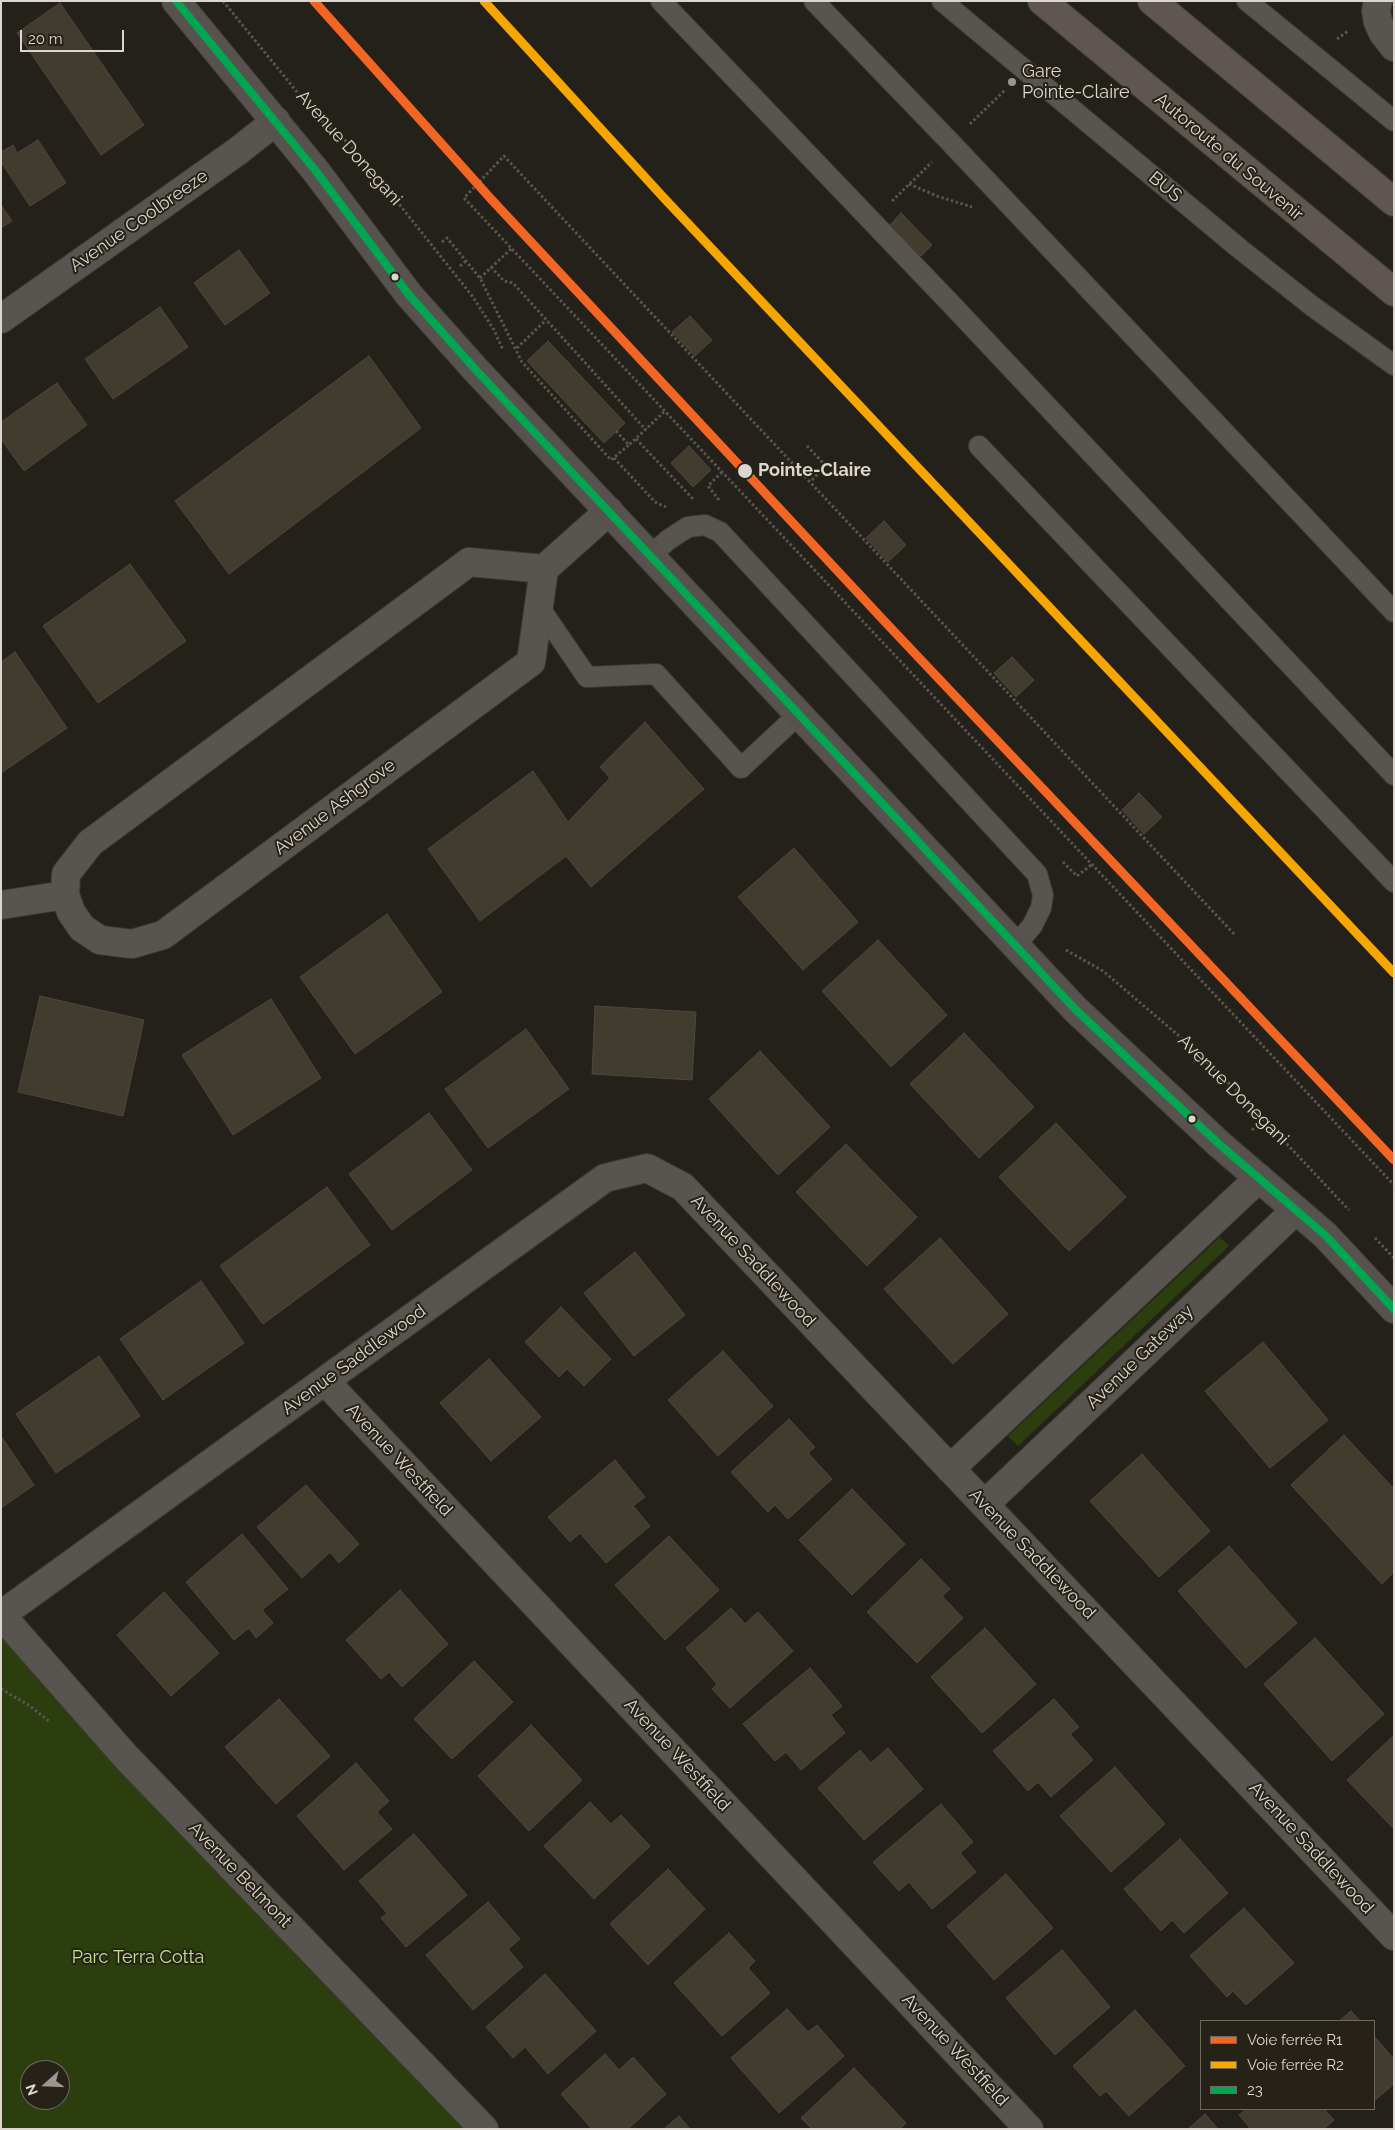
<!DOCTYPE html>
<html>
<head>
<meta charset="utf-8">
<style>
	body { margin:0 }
	#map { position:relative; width:1395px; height:2130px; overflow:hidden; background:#24211a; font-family:Raleway,sans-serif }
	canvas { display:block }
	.frame { position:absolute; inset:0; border:2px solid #dbd7d0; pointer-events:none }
	.legend { position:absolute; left:1200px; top:2020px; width:175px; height:90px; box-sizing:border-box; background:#272217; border:1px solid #6f6a61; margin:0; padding:6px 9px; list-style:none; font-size:15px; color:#dbd7d0 }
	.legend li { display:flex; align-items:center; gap:10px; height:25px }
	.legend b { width:25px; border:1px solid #6f6a61 }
	.north { position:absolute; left:20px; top:2060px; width:50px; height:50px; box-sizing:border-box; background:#272217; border:1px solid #6f6a61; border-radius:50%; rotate:250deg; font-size:14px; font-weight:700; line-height:20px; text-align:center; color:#dbd7d0 }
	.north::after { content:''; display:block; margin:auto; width:18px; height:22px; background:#9b9790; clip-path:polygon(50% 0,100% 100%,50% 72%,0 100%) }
	.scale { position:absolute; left:20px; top:30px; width:104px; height:22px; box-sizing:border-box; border:2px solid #dbd7d0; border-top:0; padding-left:6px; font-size:15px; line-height:18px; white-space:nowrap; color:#dbd7d0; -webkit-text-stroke:4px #272217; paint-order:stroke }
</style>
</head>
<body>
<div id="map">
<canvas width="1395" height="2130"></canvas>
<div class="frame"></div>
<ul class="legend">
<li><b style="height:6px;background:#f26522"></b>Voie ferrée R1</li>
<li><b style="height:6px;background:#f7a600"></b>Voie ferrée R2</li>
<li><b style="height:6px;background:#00a651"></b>23</li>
</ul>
<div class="north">N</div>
<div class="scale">20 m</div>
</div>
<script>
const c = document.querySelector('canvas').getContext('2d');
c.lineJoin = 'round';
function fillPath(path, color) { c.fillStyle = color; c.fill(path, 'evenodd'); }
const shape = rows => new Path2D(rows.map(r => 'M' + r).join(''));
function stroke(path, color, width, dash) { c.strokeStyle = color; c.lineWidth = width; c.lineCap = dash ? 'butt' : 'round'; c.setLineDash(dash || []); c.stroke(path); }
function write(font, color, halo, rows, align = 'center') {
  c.font = font + ' Raleway,sans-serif'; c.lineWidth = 4; c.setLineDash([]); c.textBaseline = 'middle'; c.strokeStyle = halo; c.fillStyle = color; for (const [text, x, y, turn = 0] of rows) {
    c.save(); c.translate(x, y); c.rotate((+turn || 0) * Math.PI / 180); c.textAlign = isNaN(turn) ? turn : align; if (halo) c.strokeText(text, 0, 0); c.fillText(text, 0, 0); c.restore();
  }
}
fillPath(shape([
	[1220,1237,1229,1246,1018,1446,1008,1436],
	[1,1615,487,2129,1,2129],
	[30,2070,60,2070,60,2100,30,2100]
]), '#2c3e0e');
const building = shape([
	[60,3,144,125,101,155,17,33,60,3],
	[38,140,66,183,30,206,1,162,1,152,13,145,17,153,38,140],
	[1,205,12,221,1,228,1,205],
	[901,213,932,245,921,256,890,225,901,213],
	[239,250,270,293,225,325,194,283,239,250],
	[160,307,188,347,113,399,85,359,160,307],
	[690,316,712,340,695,356,672,332,690,316],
	[548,341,625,423,604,443,527,361,548,341],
	[369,356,421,428,229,574,175,501,369,356],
	[57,383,87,425,24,471,1,439,1,422,57,383],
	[689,446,711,470,693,487,671,463,689,446],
	[884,521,906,545,888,562,866,538,884,521],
	[130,564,186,641,98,703,43,626,130,564],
	[15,652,67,728,1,773,1,662,15,652],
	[1012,657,1034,680,1016,697,994,673,1012,657],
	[645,722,704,789,591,887,566,856,480,921,428,849,533,771,568,822,610,778,600,767,645,722],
	[1139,793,1162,817,1144,834,1122,810,1139,793],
	[794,848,858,922,803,970,738,897,794,848],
	[387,914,442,992,355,1054,300,977,387,914],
	[878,940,947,1015,891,1067,822,991,878,940],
	[40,996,144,1020,123,1116,18,1092,40,996],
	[271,999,321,1078,233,1135,182,1055,271,999],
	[595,1006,696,1012,692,1080,592,1074,595,1006],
	[526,1029,569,1089,488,1148,445,1089,526,1029],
	[964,1033,1034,1107,979,1158,910,1084,964,1033],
	[760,1051,830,1127,778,1175,709,1099,760,1051],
	[429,1113,472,1170,392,1230,349,1174,429,1113],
	[1056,1123,1126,1197,1069,1251,999,1177,1056,1123],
	[846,1144,917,1217,867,1266,796,1192,846,1144],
	[327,1187,370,1245,263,1324,220,1266,327,1187],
	[940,1238,1008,1314,953,1364,884,1289,940,1238],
	[635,1252,685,1315,634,1356,584,1293,635,1252],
	[201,1281,244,1343,163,1400,120,1339,201,1281],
	[561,1307,611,1359,584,1386,567,1369,559,1377,525,1342,561,1307],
	[1263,1342,1328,1420,1270,1468,1205,1391,1263,1342],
	[723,1351,773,1406,718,1456,668,1400,723,1351],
	[99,1356,140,1416,56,1473,16,1414,99,1356],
	[489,1359,541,1417,491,1461,440,1403,489,1359],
	[789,1419,815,1447,808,1453,832,1479,788,1519,775,1505,768,1512,731,1472,789,1419],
	[1344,1435,1394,1489,1394,1572,1382,1584,1291,1485,1344,1435],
	[1,1436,34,1485,1,1508,1,1436],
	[1142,1454,1210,1531,1159,1577,1090,1501,1142,1454],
	[615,1460,645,1497,633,1506,650,1526,606,1563,580,1533,570,1542,548,1517,615,1460],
	[306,1485,359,1544,339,1563,330,1552,302,1578,257,1527,306,1485],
	[852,1489,905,1544,852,1595,799,1540,852,1489],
	[242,1534,288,1589,262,1610,273,1623,256,1638,249,1628,234,1640,186,1582,242,1534],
	[669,1536,719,1590,665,1640,615,1585,669,1536],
	[1229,1546,1297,1623,1246,1668,1178,1591,1229,1546],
	[921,1559,950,1589,942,1596,963,1618,917,1663,867,1612,921,1559],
	[400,1590,448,1644,402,1687,389,1672,381,1679,346,1640,400,1590],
	[164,1592,219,1653,171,1696,117,1635,164,1592],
	[731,1608,745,1624,758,1612,793,1651,730,1708,712,1689,717,1684,686,1648,731,1608],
	[985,1628,1036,1684,982,1733,931,1677,985,1628],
	[1315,1638,1384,1714,1332,1761,1264,1684,1315,1638],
	[474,1661,513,1702,452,1759,414,1719,474,1661],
	[810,1668,842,1706,831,1715,845,1733,801,1770,786,1752,775,1761,743,1724,810,1668],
	[279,1699,330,1756,276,1804,225,1747,279,1699],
	[1054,1699,1079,1727,1070,1734,1093,1760,1051,1797,1038,1782,1028,1791,993,1751,1054,1699],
	[531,1725,582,1780,529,1831,478,1776,531,1725],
	[1394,1735,1394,1829,1347,1780,1394,1735],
	[888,1748,923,1789,864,1840,818,1788,860,1750,871,1763,888,1748],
	[356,1763,389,1801,377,1812,392,1829,344,1870,297,1816,356,1763],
	[1115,1767,1165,1824,1111,1872,1060,1816,1115,1767],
	[590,1802,611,1824,621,1815,650,1846,594,1899,544,1846,590,1802],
	[941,1804,973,1842,960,1853,976,1872,932,1909,909,1882,899,1891,873,1862,941,1804],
	[414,1834,467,1895,406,1947,381,1918,387,1913,359,1881,414,1834],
	[1180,1839,1228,1893,1184,1933,1172,1920,1161,1931,1124,1889,1180,1839],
	[668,1869,705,1909,648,1965,610,1924,668,1869],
	[1006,1874,1053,1928,994,1980,947,1926,1006,1874],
	[488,1902,520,1939,508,1949,523,1967,473,2010,426,1955,488,1902],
	[1244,1908,1294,1963,1246,2005,1233,1991,1227,1997,1190,1956,1244,1908],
	[729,1933,755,1961,748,1968,770,1993,722,2036,674,1983,729,1933],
	[1062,1950,1110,2007,1055,2055,1006,1998,1062,1950],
	[545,1974,596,2031,548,2074,525,2047,513,2058,486,2027,545,1974],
	[787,2009,808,2032,817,2025,844,2056,779,2113,731,2058,787,2009],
	[1135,2010,1185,2066,1129,2116,1106,2091,1100,2096,1073,2066,1135,2010],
	[1351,2011,1360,2021,1339,2021,1351,2011],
	[1374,2036,1394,2059,1394,2084,1374,2101,1374,2036],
	[605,2054,619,2070,633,2057,666,2094,628,2129,592,2129,561,2094,605,2054],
	[854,2068,906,2123,900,2129,812,2129,801,2118,854,2068],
	[1246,2109,1324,2109,1334,2120,1324,2129,1251,2129,1239,2115,1246,2109],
	[1205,2114,1218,2129,1188,2129,1205,2114],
	[679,2116,690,2129,664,2129,679,2116]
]);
fillPath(building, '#423c2e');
stroke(building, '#4a4842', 1);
const lane = shape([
	[661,1,952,305,1394,775],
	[814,1,951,143,1394,612],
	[942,1,1240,249,1312,306,1394,365],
	[1247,1,1394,121],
	[979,446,1394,882],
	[651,555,668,540,688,527,705,525,720,532,1037,874,1043,895,1041,908,1032,926,1015,946],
	[539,607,587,677,656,674,741,768,798,715]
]);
const street = shape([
	[1378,1,1376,11,1378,22,1383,33,1394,47],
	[1,319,238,151,276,121],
	[469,562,544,569,531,662,163,935,132,944,100,940,82,928,71,912,65,895,66,874,90,843,469,562],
	[544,569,609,511],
	[1,905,65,895],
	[325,1381,1029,2129],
	[950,1469,1259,1178],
	[985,1504,1296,1210],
	[484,2129,126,1757,1,1615,605,1178,647,1168,683,1187,1394,1936]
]);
const secondary = shape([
	[176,1,315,170,409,295,475,369,1075,1009,1219,1144,1325,1235,1394,1309]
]);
const highway = shape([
	[1042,1,1394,292],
	[1152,1,1394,202]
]);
stroke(lane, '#3e3b36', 22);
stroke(street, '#3e3b36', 30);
stroke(secondary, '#3e3b36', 30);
stroke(highway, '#3e3b36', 30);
stroke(shape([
	[223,1,319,119,346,141,364,160,473,297,494,330,503,350],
	[1337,39,1348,31],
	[970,124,1005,90],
	[909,184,937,196,972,207],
	[892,201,932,162],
	[442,242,447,238,480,278,522,362,611,460,629,445],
	[460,266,466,261],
	[491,267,504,281,513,283,646,430],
	[480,278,512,248],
	[517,348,546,320],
	[616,431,629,445,664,412],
	[636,439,693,499],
	[807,446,826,466,810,482],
	[614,458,655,502,666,507],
	[719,500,708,486,722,472],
	[1063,862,1077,876,1091,865],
	[1234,934,504,156,464,198,1394,1185],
	[1066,950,1103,971,1178,1035,1237,1091,1349,1210],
	[1252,1130,1263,1119],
	[1375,1238,1394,1258],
	[1,1689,30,1706,49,1721]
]), '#585651', 3, [2.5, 2.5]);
stroke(lane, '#585551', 20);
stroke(street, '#585551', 28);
stroke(secondary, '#58524e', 28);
stroke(highway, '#605651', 28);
stroke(shape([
	[176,1,315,170,409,295,475,369,1075,1009,1219,1144,1325,1235,1394,1309]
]), '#00a651', 8);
stroke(shape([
	[314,1,491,199,887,624,1394,1160]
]), '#f26522', 9);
stroke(shape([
	[484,1,663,197,1394,973]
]), '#f7a600', 9);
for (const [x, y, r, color] of [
	[1012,82,5,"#9b9790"],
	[395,277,4.5,"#dbd7d0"],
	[745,471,8,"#dbd7d0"],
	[1192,1119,4.5,"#dbd7d0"]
]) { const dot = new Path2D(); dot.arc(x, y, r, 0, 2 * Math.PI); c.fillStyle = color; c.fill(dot); stroke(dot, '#272217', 2); }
write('18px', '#dbd7d0', '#272217', [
	["Gare",1022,72],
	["Pointe-Claire",1022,93]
], 'left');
write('18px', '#dbd7d0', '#272217', [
	["Avenue Donegani",349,148,48],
	["Autoroute du Souvenir",1229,157,40],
	["BUS",1165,187,40],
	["Avenue Coolbreeze",139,221,-35],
	["Avenue Ashgrove",335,807,-37],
	["Avenue Donegani",1233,1090,45],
	["Avenue Saddlewood",753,1261,47],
	["Avenue Gateway",1140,1357,-44],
	["Avenue Saddlewood",354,1360,-36],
	["Avenue Westfield",399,1460,47],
	["Avenue Saddlewood",1032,1554,46],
	["Avenue Westfield",677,1755,47],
	["Avenue Saddlewood",1311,1848,47],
	["Avenue Belmont",240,1875,46],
	["Avenue Westfield",955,2050,47]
]);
write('bold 18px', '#dbd7d0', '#272217', [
	["Pointe-Claire",758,471]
], 'left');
write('18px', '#bbe585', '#272217', [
	["Parc Terra Cotta",138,1958]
]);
</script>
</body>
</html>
